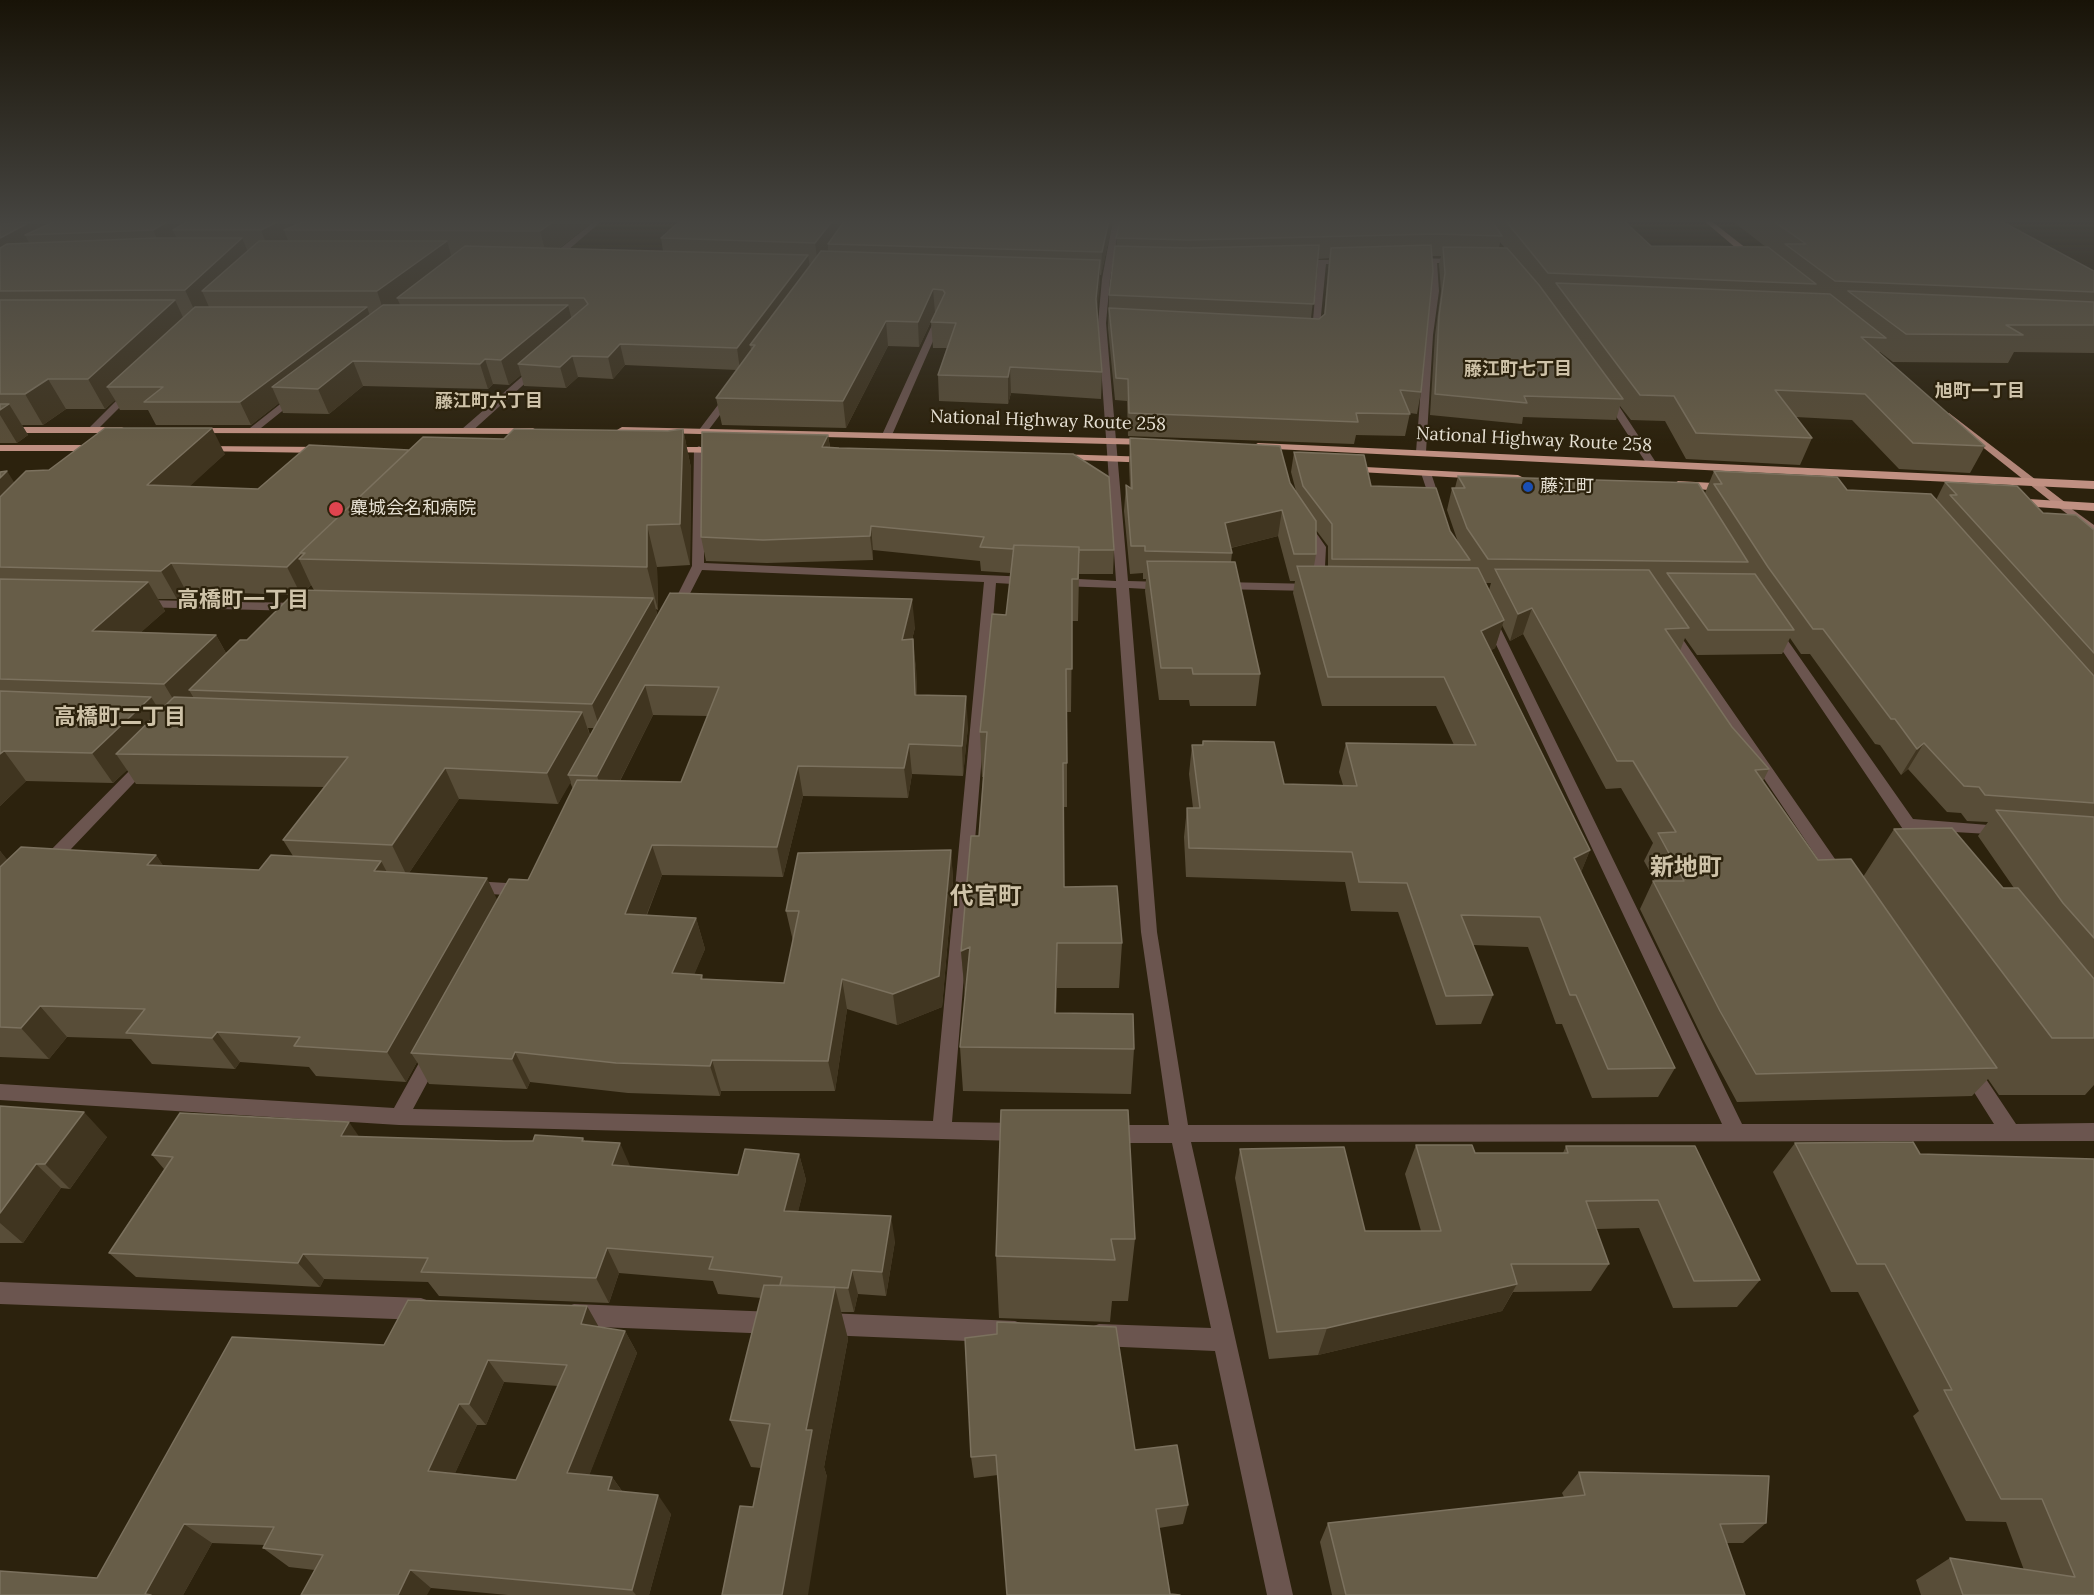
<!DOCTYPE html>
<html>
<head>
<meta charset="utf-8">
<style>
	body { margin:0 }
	canvas { display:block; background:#2c220d }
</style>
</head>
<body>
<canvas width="2094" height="1595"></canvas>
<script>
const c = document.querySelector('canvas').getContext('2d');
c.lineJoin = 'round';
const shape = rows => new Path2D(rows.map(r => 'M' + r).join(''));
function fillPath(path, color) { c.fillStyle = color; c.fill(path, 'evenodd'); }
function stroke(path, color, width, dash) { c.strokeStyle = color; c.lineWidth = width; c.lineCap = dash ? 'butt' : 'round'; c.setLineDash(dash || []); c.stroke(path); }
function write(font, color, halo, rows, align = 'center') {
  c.font = font + ' Lora,"Noto Sans JP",serif'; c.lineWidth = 4.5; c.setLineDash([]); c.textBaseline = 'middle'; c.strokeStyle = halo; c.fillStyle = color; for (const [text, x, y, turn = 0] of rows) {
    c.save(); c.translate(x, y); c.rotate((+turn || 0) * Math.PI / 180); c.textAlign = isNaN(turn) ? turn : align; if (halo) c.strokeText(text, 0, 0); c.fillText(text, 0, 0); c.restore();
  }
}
fillPath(shape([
	[596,220,603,220,553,263,547,263,547,259,596,220],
	[1113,220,1120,220,1110,279,1106,323,1128,581,1165,582,1171,586,1165,590,1129,588,1157,932,1188,1125,1722,1124,1484,619,1490,615,1496,619,1742,1124,1994,1124,1960,1070,1962,1064,1969,1062,1976,1064,2016,1124,2094,1123,2094,1141,1191,1142,1293,1595,1267,1595,1215,1351,1099,1346,1091,1343,1088,1335,1091,1327,1099,1324,1211,1328,1172,1143,1109,1143,1102,1140,1099,1134,1102,1128,1109,1125,1169,1125,1141,932,1116,588,1060,586,1054,582,1060,578,1116,581,1098,323,1102,279,1113,220],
	[1409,258,1460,259,1464,261,1460,263,1437,263,1439,291,1433,335,1426,452,1421,455,1416,452,1425,335,1431,291,1429,263,1412,262,1409,258],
	[1298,260,1349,260,1353,262,1349,264,1326,264,1319,336,1308,334,1312,331,1318,264,1295,264,1298,260],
	[937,314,944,316,892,435,883,437,882,435,937,314],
	[533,367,541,369,470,433,462,433,462,429,533,367],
	[128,389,136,391,95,432,89,432,89,428,128,389],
	[727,393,735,395,707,432,701,432,699,430,727,393],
	[293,394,301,396,256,432,250,432,250,428,293,394],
	[1605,394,1611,394,1657,464,1656,466,1648,466,1603,396,1605,394],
	[699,446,704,449,704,563,1030,577,1036,581,1030,585,996,583,952,1122,1019,1123,1026,1126,1029,1132,1026,1138,1019,1141,399,1125,0,1100,0,1084,394,1108,425,1052,432,1049,439,1052,441,1057,413,1109,933,1121,984,582,702,570,679,615,671,615,669,612,692,566,694,449,699,446],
	[1422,471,1431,473,1442,506,1441,508,1432,506,1421,473,1422,471],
	[1306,523,1310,524,1326,547,1324,587,1312,591,1218,589,1218,583,1222,582,1314,584,1314,547,1300,526,1306,523],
	[141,600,300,603,306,607,300,611,137,607,137,601,141,600],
	[1671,627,1675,628,1844,872,1846,876,1844,880,1832,880,1665,631,1671,627],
	[1775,627,1779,628,1913,819,2001,826,2009,831,2006,835,1920,830,1931,846,1923,851,1917,850,1769,631,1775,627],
	[144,759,151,764,149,767,52,869,40,869,38,865,40,861,139,761,144,759],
	[473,881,523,884,529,886,531,890,529,894,523,896,473,893,467,891,465,887,467,883,473,881],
	[0,1282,421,1298,429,1301,432,1309,429,1317,421,1320,0,1304,0,1282],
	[574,1304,775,1312,783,1315,786,1323,783,1331,775,1334,574,1326,566,1323,563,1315,566,1307,574,1304],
	[826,1313,1015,1321,1023,1324,1026,1332,1023,1340,1015,1343,826,1335,818,1332,815,1324,818,1316,826,1313]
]), '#6b554f');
fillPath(shape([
	[2062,502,2094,525,2094,534,2058,507,2058,503,2062,502]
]), '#937167');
fillPath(shape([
	[1703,220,1710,220,1756,256,1756,260,1750,260,1703,220],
	[1949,413,2066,503,2066,507,2058,507,1946,418,1946,414,1949,413]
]), '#b28679');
fillPath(shape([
	[0,427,122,427,127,430,122,433,0,433,0,427],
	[622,427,1151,439,1157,442,1151,445,618,432,617,430,622,427],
	[189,428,533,428,538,431,533,434,193,433,188,430,189,428],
	[1258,443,2094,481,2094,489,1254,448,1252,446,1258,443],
	[0,445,99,445,105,448,99,451,0,451,0,445],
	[200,446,324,447,330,450,324,453,196,451,194,449,200,446],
	[661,447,723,447,729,450,723,453,665,452,659,449,661,447],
	[1055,454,1152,457,1158,460,1152,463,1051,459,1049,457,1055,454],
	[1346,466,1518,475,1524,478,1518,481,1342,471,1340,469,1346,466],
	[1678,481,1731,484,1737,488,1731,492,1674,487,1672,485,1678,481],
	[2011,498,2094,503,2094,511,2007,505,2005,502,2011,498]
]), '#c09082');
fillPath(shape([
	[0,220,595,220,558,249,663,251,661,238,1113,220,1101,275,1100,275,1097,308,1102,372,1101,399,1011,393,1008,404,939,401,938,375,947,348,933,348,931,322,935,313,919,347,888,346,846,428,722,425,716,398,737,370,625,365,613,379,578,377,566,388,524,386,521,375,509,385,493,384,488,389,363,386,329,414,283,413,279,403,251,425,156,425,148,410,120,410,115,400,105,409,66,409,43,425,22,425,28,435,17,443,0,443],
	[1120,220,1623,220,1651,246,1766,247,1731,220,1999,220,2094,271,2094,353,2014,352,2008,363,1893,362,1880,352,1879,353,1985,446,1970,473,1899,469,1852,420,1796,417,1812,438,1800,465,1686,459,1665,421,1631,420,1620,406,1616,420,1523,417,1522,424,1430,415,1435,335,1441,291,1439,264,1441,256,1432,256,1421,392,1417,414,1410,413,1405,436,1356,435,1354,444,1128,436,1127,401,1115,400,1108,328,1109,295],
	[1500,242,1505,248,1499,248],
	[1329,258,1324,315,1319,319,1311,318,1318,259],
	[683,429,691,468,690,565,657,567,658,610,656,609,657,615,915,627,912,640,916,668,917,695,968,726,963,776,912,774,908,798,803,796,783,877,662,875,647,915,696,918,705,949,694,974,702,975,703,979,784,983,793,941,786,911,951,850,953,881,942,1007,897,1025,847,1009,835,1091,721,1091,720,1096,628,1093,530,1082,527,1089,429,1084,417,1062,406,1082,316,1076,309,1067,240,1062,235,1069,152,1064,131,1039,67,1037,49,1059,0,1057,0,851,7,860,156,855,163,866,259,870,293,856,283,840,324,787,136,784,127,770,113,783,26,781,0,806,0,472,14,483,49,470,225,454,189,486,258,489,409,450,504,439,668,431],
	[311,585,314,590,306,590],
	[186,591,292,595,247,640,226,653,216,635,141,632,165,611,158,599,177,599],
	[653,715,708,716,681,782,620,781],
	[588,728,594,728,590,735],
	[570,782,573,789,528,880,497,900,409,873,459,799,558,804],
	[828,435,830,447,1114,550,1113,574,1079,574,1078,621,1072,621,1071,712,1067,712,1067,807,1063,807,1064,887,1122,943,1119,988,1057,988,1056,1013,1134,1049,1131,1094,963,1091,960,1047,965,996,961,951,979,836,983,777,982,777,980,732,1006,615,1011,573,981,571,980,561,873,550,873,560,767,563,706,561,701,537],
	[1130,438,1290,483,1296,491,1291,472,1294,452,1371,486,1450,531,1458,542,1447,510,1452,488,1455,488,1458,476,1705,493,1714,471,1847,490,1936,500,1945,482,2043,513,2094,530,2094,1085,2085,1095,1999,1095,1988,1079,1972,1096,1737,1102,1703,1039,1640,909,1653,881,1655,881,1644,861,1653,843,1621,788,1606,789,1523,634,1510,641,1502,625,1495,648,1491,650,1590,850,1581,872,1675,1068,1658,1097,1592,1098,1562,1024,1556,1024,1528,947,1473,945,1493,995,1481,1024,1436,1025,1398,912,1351,911,1345,882,1186,877,1184,837,1187,808,1193,808,1189,774,1192,745,1202,745,1203,741,1284,784,1343,785,1339,772,1346,743,1454,745,1436,706,1322,706,1293,593,1295,581,1290,581,1278,536,1231,548,1232,553,1231,562,1260,674,1256,706,1190,706,1189,700,1159,700,1145,591,1146,579,1143,579,1143,573,1130,574,1124,511,1126,485,1130,488,1129,464],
	[1316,530,1328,546,1328,566,1314,566,1316,554],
	[1485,583,1491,583,1489,590],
	[1685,638,1697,655,1782,654,1790,638,1801,654,1810,654,1875,744,1880,745,1901,775,1908,769,1947,812,1961,813,1967,821,1988,822,1978,836,2014,888,2003,888,1894,829,1863,877,1818,860,1763,781,1769,769,1732,727,1680,651],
	[0,1106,107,1137,70,1189,61,1188,23,1243,0,1243],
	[1001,1110,1135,1239,1128,1301,1112,1301,1110,1322,999,1318,996,1256],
	[360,1137,504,1141,533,1141,583,1138,585,1141,630,1167,738,1175,799,1154,806,1180,798,1211,895,1241,886,1296,858,1294,854,1312,841,1312,848,1339,824,1467,827,1477,753,1507,761,1468,751,1467,730,1420,761,1298,718,1294,713,1281,619,1273,609,1303,439,1296,428,1282,324,1279,320,1287,136,1277,109,1253,164,1169,152,1155],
	[1913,1142,2094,1595,1921,1595,1916,1580,1950,1558,2024,1570,2006,1522,1966,1521,1913,1416,1919,1411,1858,1292,1831,1292,1773,1172,1795,1143],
	[1416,1145,1475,1153,1563,1153,1566,1146,1695,1146,1760,1280,1737,1307,1673,1308,1639,1228,1596,1229,1609,1264,1591,1291,1513,1292,1502,1311,1318,1355,1269,1359,1235,1178,1240,1149,1365,1231,1421,1231,1405,1174],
	[599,1327,625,1331,637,1353,589,1475,612,1477,622,1491,671,1514,649,1595,508,1595,431,1588,315,1570,289,1567,263,1548,265,1545,212,1543,183,1595,0,1595,97,1578,384,1345],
	[504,1382,558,1386,516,1480,455,1473,477,1425,486,1425],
	[965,1338,1135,1450,1188,1505,1183,1524,1159,1528,1170,1594,1007,1595,998,1475,974,1478,971,1457],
	[1579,1472,1766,1523,1743,1543,1726,1543,1745,1595,1332,1595,1320,1542,1328,1523,1564,1497,1562,1493]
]), '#584d38');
fillPath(shape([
	[0,220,102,220,25,235,34,252,0,271],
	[170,220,253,220,173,230,180,246,165,256,153,230],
	[281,220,352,220,284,230,290,246,271,256,261,230],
	[556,220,595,220,547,257,540,231],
	[833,220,851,220,828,244,828,251,818,265,815,243],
	[1109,220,1113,220,1101,275,1102,252],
	[242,238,253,264,202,291,209,307,198,318,185,290],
	[447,241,454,265,397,298,401,307,386,318,377,291],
	[808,255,811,274,755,345,750,345,752,354,740,370,737,348],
	[1100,260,1100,283,1096,323,1096,299],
	[933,289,935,313,919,347,918,322],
	[175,300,188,328,107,387,115,400,105,409,88,379],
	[568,305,574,328,518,364,521,375,509,385,501,360],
	[367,307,374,328,272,387,279,403,251,425,240,402],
	[886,321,888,346,846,428,843,401],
	[620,344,625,365,613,379,608,357],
	[572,356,578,377,566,388,560,367],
	[485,359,493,384,488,389,480,364],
	[353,361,363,386,329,414,318,389],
	[1010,367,1011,393,1008,404,1008,377],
	[48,379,66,409,43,425,25,394],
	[9,404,28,435,17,443,0,415,0,410],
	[212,428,225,454,162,512,147,485],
	[683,429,691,468,690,565,680,524],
	[828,435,831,457,822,447],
	[7,471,24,498,0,524,0,478],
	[1282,510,1278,536,1222,550,1225,523],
	[647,525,657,567,658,610,647,567],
	[871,526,873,550,873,560,870,536],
	[301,554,303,559,299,559,311,585,301,595,287,567],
	[171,563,186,591,177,599,161,571],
	[148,582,165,611,110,660,92,631],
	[653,598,659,622,600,729,592,704],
	[912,599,915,627,905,669,902,640],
	[1532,608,1523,634,1510,641,1518,614],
	[1504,620,1495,648,1473,659,1481,631],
	[216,635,232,664,189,690,195,700,182,714,164,684],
	[913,639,916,668,918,725,915,695],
	[645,685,653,715,607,806,597,776],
	[966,696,968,726,963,776,962,746],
	[151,697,170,727,116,754,127,770,113,783,92,753],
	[582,712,592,742,568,775,571,782,558,804,547,773],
	[1924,743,1908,769,1901,775,1917,749],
	[909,744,912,774,908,798,904,768],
	[4,751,26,781,0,806,0,754],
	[798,766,803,796,783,877,777,847],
	[445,768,459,799,407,876,392,845],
	[652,845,662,875,635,944,625,914],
	[951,850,953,881,942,1007,897,1025,893,994],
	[1590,850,1578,880,1574,858],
	[0,851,21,876,0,898],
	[156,855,177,886,147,865],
	[381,861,397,891,374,871],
	[487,878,501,908,411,1053,417,1062,406,1082,387,1052],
	[696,918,705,949,682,1004,672,973],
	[1057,943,1057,988,1055,1048],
	[970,947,965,996,961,951],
	[842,979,847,1009,835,1091,828,1061],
	[40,1006,67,1037,49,1059,21,1028],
	[217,1032,240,1062,235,1069,212,1038],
	[515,1052,530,1082,527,1089,512,1059],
	[712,1060,721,1091,720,1096,710,1066],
	[84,1112,107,1137,70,1189,45,1164],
	[349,1122,367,1148,341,1136],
	[620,1143,631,1168,612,1165],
	[799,1154,806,1180,792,1236,784,1211],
	[36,1164,61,1188,23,1243,0,1223,0,1213],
	[891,1216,895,1241,886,1296,882,1272],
	[607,1248,619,1273,609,1303,596,1278],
	[303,1254,324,1279,320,1287,298,1263],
	[852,1270,858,1294,854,1312,848,1288],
	[1517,1284,1502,1311,1318,1355,1327,1328],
	[835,1287,848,1339,824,1467,827,1477,808,1595,782,1595,806,1430],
	[587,1306,600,1329,581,1324],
	[625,1331,637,1353,582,1494,567,1473],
	[488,1360,504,1382,486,1425,469,1404],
	[459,1404,477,1425,447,1491,428,1471],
	[612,1477,626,1497,608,1490],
	[658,1495,671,1514,649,1595,636,1595,632,1590],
	[184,1524,212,1543,183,1595,146,1595,145,1594],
	[410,1570,431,1588,427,1595,398,1595]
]), '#403520');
const building = shape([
	[58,220,170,220,153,230,25,235,58,220],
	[190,220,281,220,261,230,173,230,190,220],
	[308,220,556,220,540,231,284,230,308,220],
	[681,220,833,220,815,243,661,238,681,220],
	[845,220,1109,220,1102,252,828,244,845,220],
	[1120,220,1491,220,1502,236,1437,234,1189,240,1116,238,1120,220],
	[1505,220,1623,220,1651,246,1768,247,1816,284,1548,273,1505,220],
	[1772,220,1999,220,2094,271,2094,292,1835,281,1785,244,1806,244,1772,220],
	[30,222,0,238,0,224,30,222],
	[156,238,242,238,185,290,0,291,0,248,7,244,156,238],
	[259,241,447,241,377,291,202,291,259,241],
	[1319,245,1314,304,1109,295,1115,246,1189,248,1319,245],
	[1431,245,1433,271,1421,392,1400,390,1410,414,1356,413,1358,422,1129,413,1128,379,1116,378,1109,308,1319,319,1325,314,1331,248,1431,245],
	[465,246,808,255,737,348,620,344,608,357,572,356,560,367,518,364,588,304,584,298,397,298,465,246],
	[1443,247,1507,248,1539,285,1623,399,1524,396,1527,403,1435,394,1439,316,1445,273,1443,247],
	[821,251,1100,260,1096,299,1102,372,1010,367,1008,377,938,375,956,323,931,322,945,293,943,290,933,289,918,322,886,321,843,401,716,398,755,345,750,345,821,251],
	[1556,283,1830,294,1886,338,1861,337,1985,446,1913,443,1865,394,1775,390,1812,438,1696,433,1674,396,1640,395,1556,283],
	[1848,291,2094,302,2094,325,2006,325,2023,335,1906,334,1848,291],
	[0,300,175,300,88,379,48,379,25,394,0,394,0,300],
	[383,305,568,305,501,360,485,359,480,364,353,361,318,389,272,387,383,305],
	[195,307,367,307,240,402,144,402,163,387,107,387,195,307],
	[0,404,9,404,0,410,0,404],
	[105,428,212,428,147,485,258,489,309,445,409,450,300,553,301,553,287,567,171,563,161,571,0,567,0,497,26,471,49,470,105,428],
	[514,429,668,431,683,429,680,524,647,525,647,567,299,559,305,553,300,553,423,437,504,439,514,429],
	[702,432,828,435,822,447,839,448,1073,454,1109,477,1114,550,1079,550,1079,553,1079,547,1014,545,1013,549,980,547,984,537,871,526,870,536,763,540,701,537,702,432],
	[1130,438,1280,446,1290,483,1316,521,1316,554,1294,554,1282,510,1225,523,1232,553,1145,551,1145,546,1131,546,1126,485,1132,489,1130,438],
	[1294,452,1364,455,1371,486,1436,488,1450,531,1470,560,1332,559,1332,524,1303,486,1294,452],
	[7,471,0,478,0,472,7,471],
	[1714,471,1837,477,1847,490,1931,494,2094,676,2094,803,1985,795,1979,787,1964,786,1924,743,1917,749,1895,719,1891,719,1823,629,1813,629,1768,567,1714,484,1722,484,1714,471],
	[1458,476,1698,483,1748,562,1488,559,1467,528,1452,488,1465,488,1458,476],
	[1945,482,2017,486,2043,513,2076,515,2094,530,2094,653,1950,495,1957,495,1945,482],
	[1014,545,1079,547,1078,579,1072,579,1072,669,1066,669,1067,763,1063,763,1064,887,1117,886,1122,943,1057,943,1055,1013,1133,1014,1134,1049,960,1047,970,947,961,951,971,836,979,836,987,732,980,732,992,614,1006,615,1014,545],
	[1147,561,1235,562,1260,674,1193,674,1192,668,1161,668,1147,561],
	[1297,566,1478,568,1504,620,1481,631,1590,850,1574,858,1675,1068,1608,1069,1576,995,1570,995,1540,917,1461,915,1493,995,1446,996,1407,883,1359,882,1352,852,1189,848,1187,808,1200,808,1192,745,1203,745,1203,741,1274,742,1284,784,1357,786,1346,743,1476,745,1444,677,1328,677,1297,566],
	[1495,569,1649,570,1689,628,1665,629,1732,727,1769,769,1755,770,1818,860,1851,859,1997,1068,1756,1074,1720,1011,1653,881,1684,881,1658,833,1676,832,1633,761,1617,761,1532,608,1518,614,1495,569],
	[1667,573,1755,574,1794,630,1708,630,1667,573],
	[0,579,148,582,92,631,216,635,164,684,0,679,0,579],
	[297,590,653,598,592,704,189,690,240,640,247,640,297,590],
	[670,593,912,599,902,640,913,639,915,695,966,696,962,746,909,744,904,768,798,766,777,847,652,845,625,914,696,918,672,973,702,975,701,979,784,983,799,911,786,911,798,853,951,850,939,976,893,994,842,979,828,1061,712,1060,710,1066,616,1063,515,1052,512,1059,411,1053,509,879,528,880,577,780,681,782,719,687,645,685,597,776,568,775,670,593],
	[0,691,151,697,92,753,4,751,0,754,0,691],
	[174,697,582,712,547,773,445,768,392,845,283,840,348,757,116,754,174,697],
	[1996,810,2094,817,2094,938,2063,903,1996,810],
	[1952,828,2003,888,2018,888,2094,979,2094,1038,2052,1038,1894,829,1952,828],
	[21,847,156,855,147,865,259,870,271,855,381,861,374,871,487,878,387,1052,294,1046,300,1037,217,1032,212,1038,126,1033,145,1009,40,1006,21,1028,0,1027,0,867,21,847],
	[0,1106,84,1112,45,1164,36,1164,0,1213,0,1106],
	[1001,1110,1128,1110,1135,1239,1111,1239,1115,1260,996,1256,1001,1110],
	[180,1113,349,1122,341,1136,504,1141,533,1141,535,1135,583,1138,582,1141,620,1143,612,1165,738,1175,745,1149,799,1154,784,1211,891,1216,882,1272,852,1270,848,1288,780,1285,782,1277,709,1269,713,1257,607,1248,596,1278,421,1272,428,1258,303,1254,298,1263,109,1253,173,1157,152,1155,180,1113],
	[1913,1142,1920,1154,2094,1159,2094,1595,1963,1595,1950,1558,2075,1577,2042,1499,2001,1499,1944,1390,1952,1390,1885,1264,1857,1264,1795,1143,1913,1142],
	[1416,1145,1472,1145,1475,1153,1568,1153,1566,1146,1695,1146,1760,1280,1694,1281,1658,1200,1586,1201,1609,1264,1511,1264,1517,1284,1327,1328,1277,1332,1240,1149,1344,1147,1365,1231,1441,1231,1416,1145],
	[764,1285,835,1287,806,1430,812,1430,782,1595,722,1595,740,1506,753,1507,770,1424,730,1420,764,1285],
	[408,1300,587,1306,581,1324,625,1331,567,1473,612,1477,608,1490,658,1495,632,1590,410,1570,398,1595,301,1595,323,1555,263,1548,274,1527,184,1524,145,1594,151,1595,0,1595,0,1571,97,1578,232,1337,384,1345,408,1300],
	[488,1360,567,1365,516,1480,428,1471,459,1404,469,1404,488,1360],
	[997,1322,1116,1327,1135,1450,1177,1445,1188,1505,1156,1509,1170,1594,1180,1595,1007,1595,996,1455,971,1457,965,1338,997,1334,997,1322],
	[1579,1472,1769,1476,1766,1523,1720,1524,1745,1595,1346,1595,1328,1523,1585,1495,1579,1472]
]);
fillPath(building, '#675d48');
stroke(building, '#7b715e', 1.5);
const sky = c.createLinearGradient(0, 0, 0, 443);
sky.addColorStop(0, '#181307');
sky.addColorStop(0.5, '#454440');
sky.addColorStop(1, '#45444000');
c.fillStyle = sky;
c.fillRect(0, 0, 2094, 443);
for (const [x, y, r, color] of [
	[1528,487,6,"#1a4fb4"],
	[336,509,8,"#e0444e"]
]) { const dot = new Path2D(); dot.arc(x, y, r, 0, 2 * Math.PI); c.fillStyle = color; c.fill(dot); stroke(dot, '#2c220d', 2); }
write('bold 18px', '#cec2a8', '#2c220d', [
	["藤江町七丁目",1518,370],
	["旭町一丁目",1980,392],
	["藤江町六丁目",489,402]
]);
write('18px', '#e6e0d3', '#2c220d', [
	["National Highway Route 258",1048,421,2],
	["National Highway Route 258",1534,440,3]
]);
write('18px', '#e6e0d3', '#2c220d', [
	["藤江町",1540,487],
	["麋城会名和病院",350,509]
], 'left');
write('bold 22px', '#cec2a8', '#2c220d', [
	["高橋町一丁目",243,601],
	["高橋町二丁目",120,718]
]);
write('bold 24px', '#cec2a8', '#2c220d', [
	["新地町",1686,868],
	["代官町",986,897]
]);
</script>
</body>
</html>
